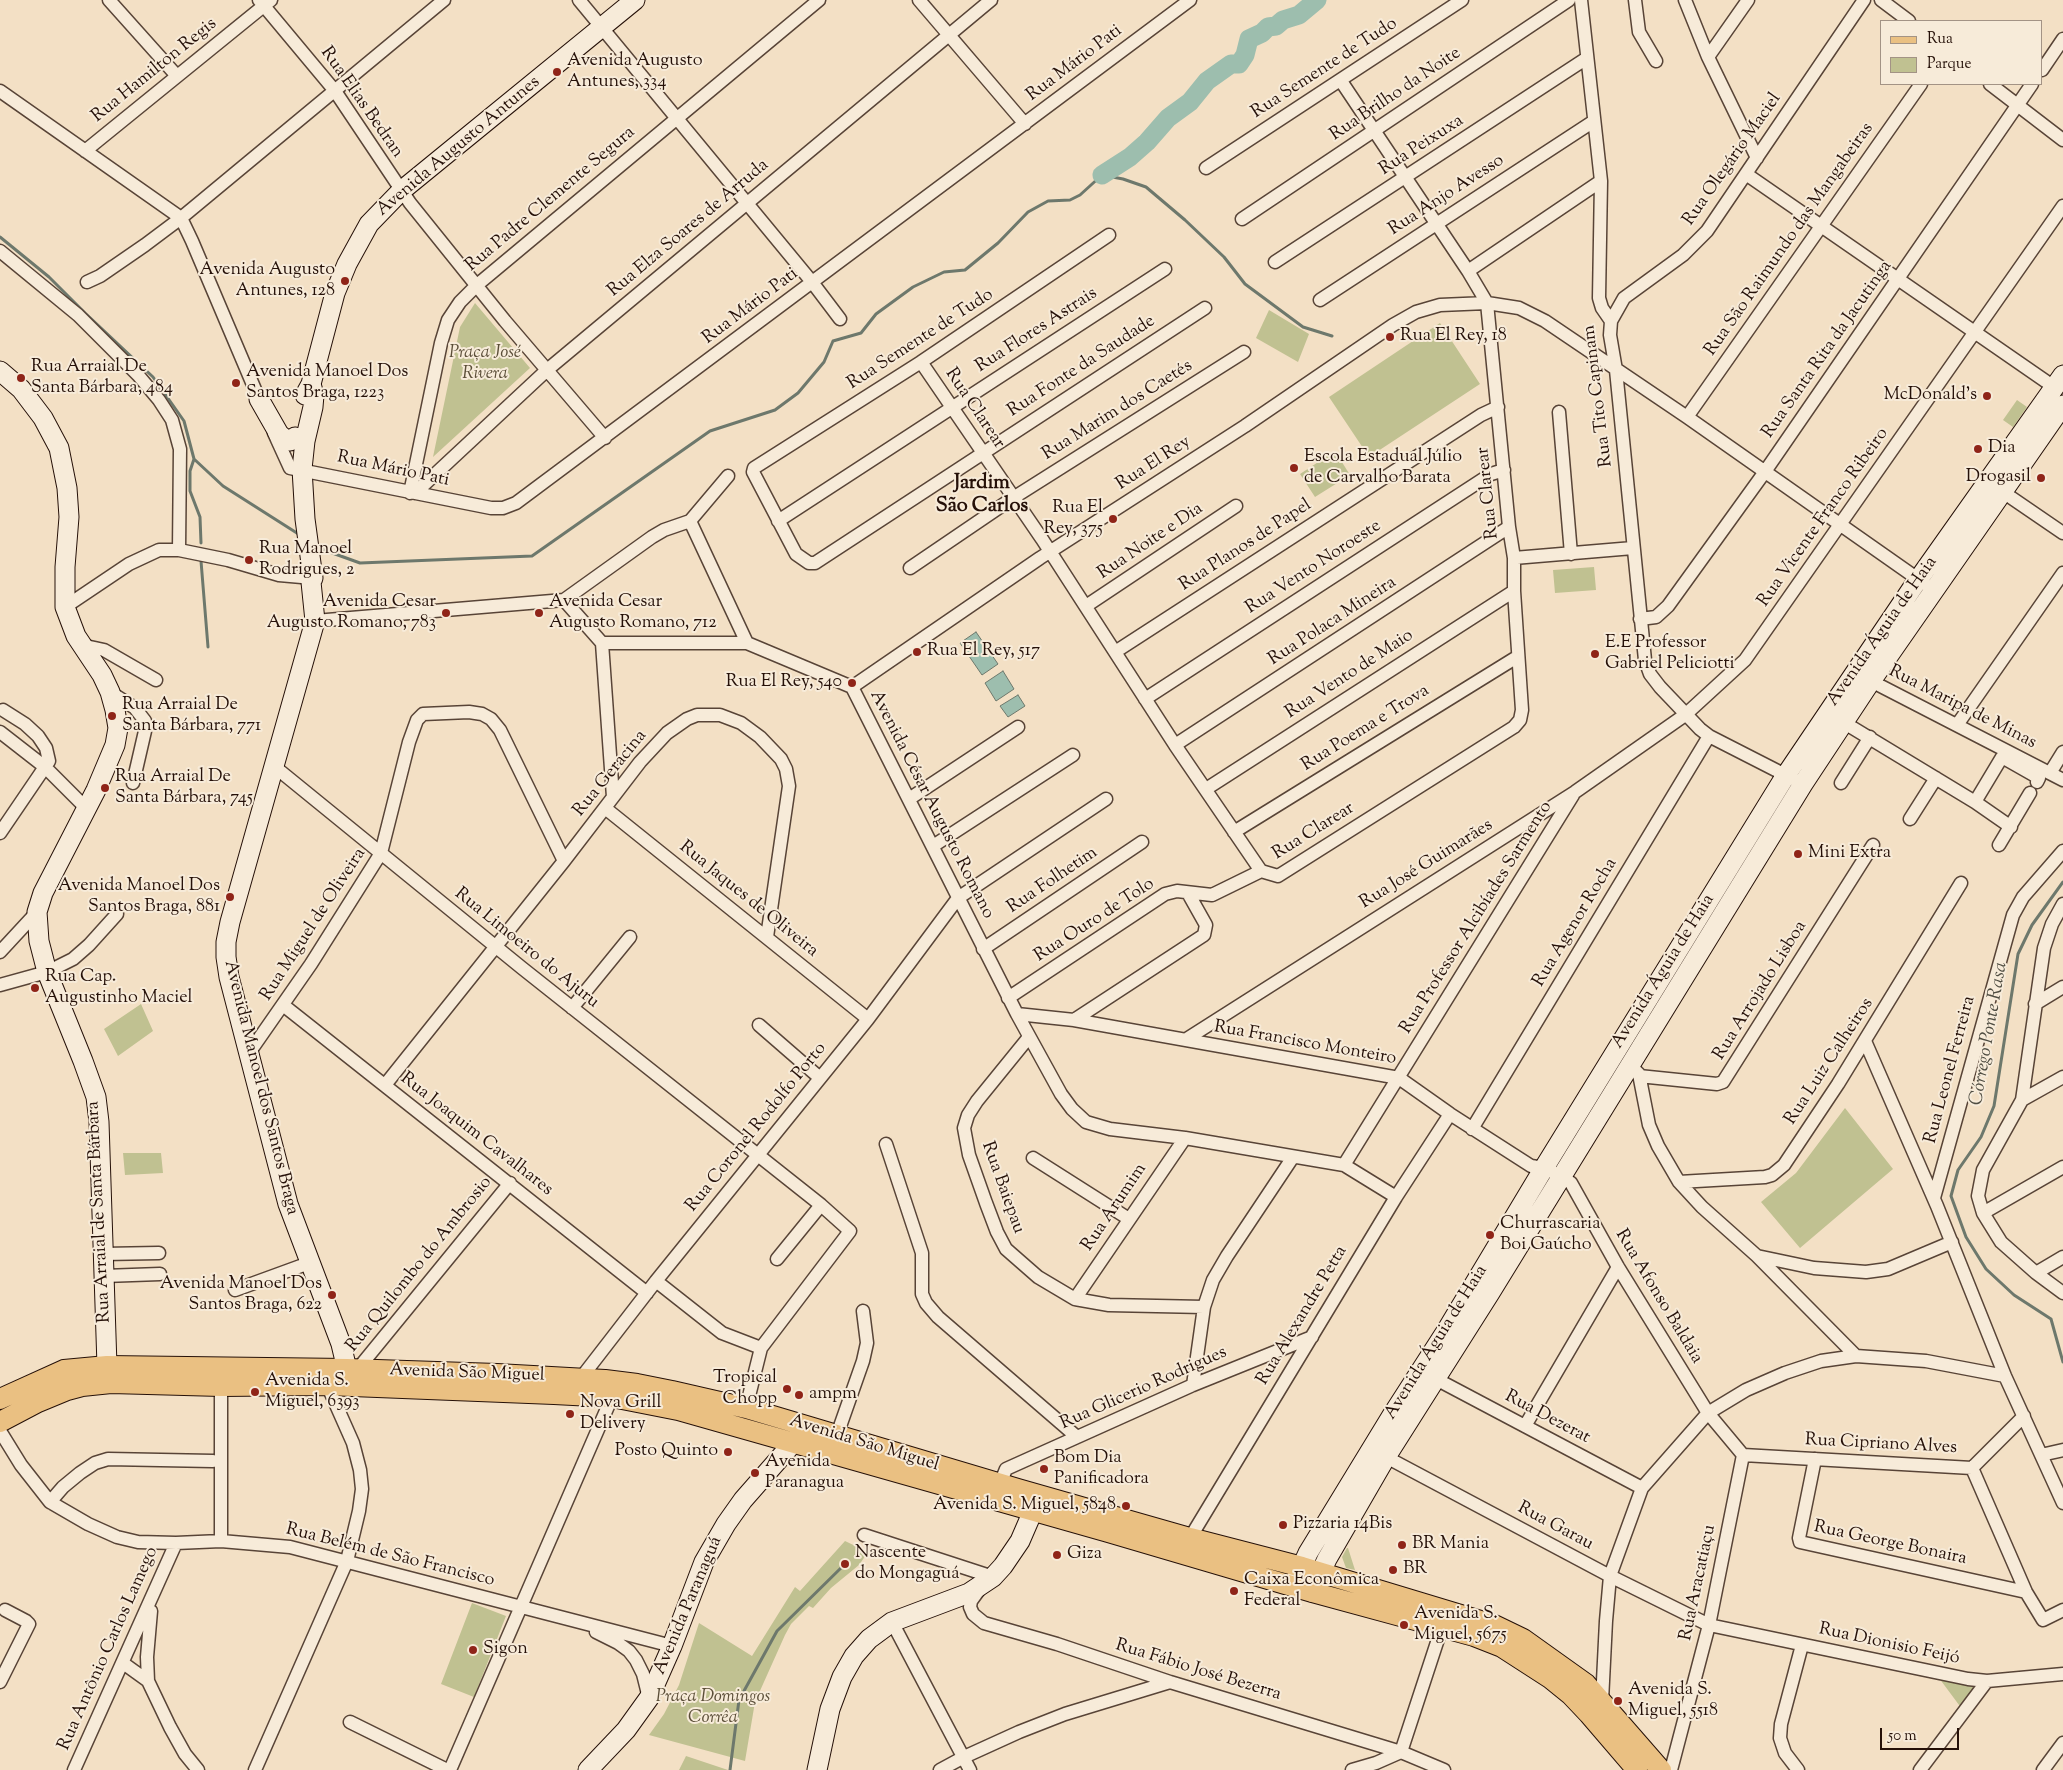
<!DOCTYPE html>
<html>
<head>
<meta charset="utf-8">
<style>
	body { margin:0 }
	#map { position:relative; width:2063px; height:1770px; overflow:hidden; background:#f3e0c5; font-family:"Sorts Mill Goudy",serif }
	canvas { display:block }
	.legend { position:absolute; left:1880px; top:20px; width:162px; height:65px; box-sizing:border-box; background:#f7ebd9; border:1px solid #a39385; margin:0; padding:6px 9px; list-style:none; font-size:15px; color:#251008 }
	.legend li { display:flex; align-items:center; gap:10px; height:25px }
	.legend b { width:25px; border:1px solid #a39385 }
	.scale { position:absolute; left:1880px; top:1728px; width:79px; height:22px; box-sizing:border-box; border:2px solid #251008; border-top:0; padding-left:6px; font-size:15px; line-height:18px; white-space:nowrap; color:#251008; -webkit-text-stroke:4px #f7ebd9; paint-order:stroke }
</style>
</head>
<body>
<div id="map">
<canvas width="2063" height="1770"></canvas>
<ul class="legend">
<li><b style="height:6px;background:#eac082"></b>Rua</li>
<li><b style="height:14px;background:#c0c191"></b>Parque</li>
</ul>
<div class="scale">50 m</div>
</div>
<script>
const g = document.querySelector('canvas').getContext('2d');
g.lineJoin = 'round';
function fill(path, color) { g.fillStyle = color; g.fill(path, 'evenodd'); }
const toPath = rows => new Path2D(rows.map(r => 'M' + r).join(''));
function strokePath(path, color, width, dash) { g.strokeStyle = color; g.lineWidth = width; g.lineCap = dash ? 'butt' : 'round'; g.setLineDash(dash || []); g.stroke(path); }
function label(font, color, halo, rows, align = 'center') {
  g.font = font + ' "Sorts Mill Goudy",serif'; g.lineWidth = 4; g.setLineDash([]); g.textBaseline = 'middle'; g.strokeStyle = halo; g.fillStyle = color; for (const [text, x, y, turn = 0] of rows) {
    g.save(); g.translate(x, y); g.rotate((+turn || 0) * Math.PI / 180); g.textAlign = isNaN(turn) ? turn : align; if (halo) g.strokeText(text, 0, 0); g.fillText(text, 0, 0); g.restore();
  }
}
fill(toPath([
	[475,303,530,368,433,457,460,327],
	[1269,310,1309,334,1298,362,1256,338],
	[1440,323,1480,384,1369,457,1329,397],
	[2017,400,2027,407,2013,427,2003,420],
	[1335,451,1350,475,1315,497,1300,474],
	[1594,567,1596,590,1555,593,1553,570],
	[141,1004,153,1031,118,1056,104,1029],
	[1845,1108,1893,1169,1800,1248,1761,1202,1796,1173],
	[123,1153,161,1153,163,1173,125,1175],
	[845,1541,868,1552,859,1565,831,1588,813,1608,809,1606,791,1624,785,1635,755,1702,745,1761,649,1735,664,1714,679,1685,699,1623,752,1656,795,1587,800,1591],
	[1347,1548,1348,1548,1355,1570,1346,1568,1342,1557],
	[472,1603,506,1616,474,1697,441,1684],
	[1939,1678,1980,1685,1962,1709],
	[686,1756,728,1770,679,1770]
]), '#c0c191');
const water = toPath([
	[976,632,998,664,982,675,960,643,976,632],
	[1003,671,1014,689,996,701,985,683,1003,671],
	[1018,695,1025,706,1008,717,1000,706,1018,695]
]);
fill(water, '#9dbeae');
strokePath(water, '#6d786c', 1);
strokePath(toPath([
	[0,237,49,277,85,313,153,377,184,421,194,459,223,486,300,535],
	[194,459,190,471,190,491,200,517,201,543],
	[316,545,324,550,360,563,532,556,710,431,775,410,798,393,824,362,833,341,861,333,876,314,913,287,944,272,965,270,998,243,1028,212,1048,201,1070,200,1080,195,1102,175,1123,179,1146,187,1185,220,1224,257,1245,284,1303,327,1332,336],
	[201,561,208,647],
	[2063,882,2032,925,2018,954,1994,1106,1981,1137,1958,1170,1951,1196,1966,1237,1986,1269,2014,1295,2051,1319,2063,1362],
	[730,1770,739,1700,777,1631,845,1564]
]), '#6d786c', 3);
strokePath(toPath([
	[1102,175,1130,157,1147,142,1168,118,1190,102,1207,81,1231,64,1239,64,1245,55,1249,39,1262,33,1268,27,1276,26,1283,20,1299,15,1317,0]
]), '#9dbeae', 19);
const street = toPath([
	[109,0,177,76],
	[259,0,335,91,410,203,505,321,605,438],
	[579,0,812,282,840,319],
	[919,0,1025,124],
	[1581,0,1601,181,1599,298,1602,308,1611,321,1610,335,1616,370,1645,660,1650,674,1660,687,1700,729,1709,736,1803,784],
	[1635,0,1639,32,1656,61],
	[1685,0,1708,57,1757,158],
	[1881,0,1909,21],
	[1708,57,1748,0],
	[2042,70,2063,39],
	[1990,84,2063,140],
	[0,91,181,218,192,241,262,406],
	[85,151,271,0],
	[1206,168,1462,0],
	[1746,174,2054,387],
	[1242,219,1569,0],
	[1109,235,921,362,754,468,753,472,796,554,809,563,815,563,1205,308],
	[0,251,78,315,138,375,159,400,172,420,180,449,179,550],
	[1275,262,1587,58],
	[1468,271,1601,181],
	[87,282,100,276,145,245,181,218,444,0],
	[1320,300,1594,121],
	[1611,321,1624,298,1683,255,1707,231,1864,0],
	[921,362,1042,539,1175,745,1261,871,1278,876,1514,727,1520,720,1522,710,1514,591,1514,558,1509,527,1487,303,1468,271,1341,81],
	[1559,412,1571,554],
	[1687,417,1921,84],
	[274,433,290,468,491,508,503,508,516,503,1190,0],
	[2003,492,2063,533],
	[410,493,441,343,448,320,460,302,477,285,819,0],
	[415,493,547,370,991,0],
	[690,521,747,643],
	[690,521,728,476],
	[778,521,1165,269],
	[1514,558,1633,548],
	[910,568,1013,498,1244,352],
	[564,600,652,537,664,530,690,521],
	[1086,606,1236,506],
	[65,607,129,564,159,550,179,550,228,560,279,575,313,578],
	[1640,619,1656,617,1668,606,1764,473,2032,84],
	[315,621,564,600,602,643,747,643,852,687,1017,1014,1061,1094,1072,1109,1086,1122,1110,1129,1185,1138,1344,1165,1396,1197],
	[602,643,613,797],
	[81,645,104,650,156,680],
	[1115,652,1481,415,1498,407],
	[1871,681,2063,780],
	[852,687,1040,558,1245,426,1393,325,1416,312,1440,305,1487,303,1519,308,1545,321,1687,417,1925,584],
	[110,692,135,708,145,721,145,731,133,783],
	[1145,699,1491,474,1504,470],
	[1843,722,1975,802,2011,827],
	[1957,725,2063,573],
	[0,732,45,767,86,808],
	[1175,745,1509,527],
	[275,767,522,968,821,1205,850,1231,761,1348,746,1408],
	[2050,773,2063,752],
	[1841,783,1870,737],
	[1206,789,1514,591],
	[909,799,1018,727],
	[1975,802,2002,757,2039,778,2037,782],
	[605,808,868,1019],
	[1910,819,1936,778],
	[1234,832,1517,657],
	[0,833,49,761,46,748,38,736,25,724,3,710],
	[1999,845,2030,793],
	[933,846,1073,755],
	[2063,904,2052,924,2044,948,2022,1100,1983,1170,1978,1196,1983,1213,2001,1242,2036,1273,2063,1293],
	[983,949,1142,842],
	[0,952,37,912],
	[0,985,47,972,73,959,89,945,117,914],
	[1008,998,1165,894,1177,891,1212,895,1261,871],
	[2035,1004,2063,987],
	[283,1005,647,1293],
	[572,1008,630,937],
	[1017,1014,1074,1020,1399,1078,1450,1114,1531,1166,1544,1168,1561,1176,1571,1183,1618,1267,1708,1413,1743,1455,1709,1625,1671,1770],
	[1074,1020,1204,935,1206,925,1188,893],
	[759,1025,820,1078],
	[1029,1037,977,1101,968,1115,964,1128,969,1155,986,1203,997,1232,1006,1249,1038,1277,1075,1299,1109,1305,1204,1307],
	[1185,1040,1575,792,1685,715,1745,660,2063,206],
	[1865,1041,1937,1206,2005,1376,2063,1503],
	[249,1053,311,964,381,853,409,742,417,720,423,714,469,712,482,714,491,719,500,730,564,861],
	[1630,1065,1639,1074,1649,1125,1658,1146,1679,1182,1702,1207,1757,1256,1856,1356],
	[1639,1076,1717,1084,1723,1082,1873,845],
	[385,1085,564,861,640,762,667,733,687,719,697,715,720,715,741,723,760,737,781,759,786,769,789,786,767,937],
	[2022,1100,2063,1077],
	[1472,1129,1709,736],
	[886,1144,922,1253,922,1294,926,1303,938,1317,1077,1437],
	[1033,1158,1129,1219],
	[1344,1165,1573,795],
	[1679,1182,1765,1177,1772,1175,1784,1165,1838,1084,1961,883],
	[1934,1198,2013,915,2023,897,2063,851],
	[1983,1213,2063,1167],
	[103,1254,159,1253],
	[1757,1256,1814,1268,1866,1272,1888,1269,1952,1242],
	[777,1259,821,1205],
	[2036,1273,2063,1257],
	[104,1276,160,1274],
	[656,1281,722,1333,761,1348],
	[235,1290,309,1263],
	[1075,1299,1185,1138],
	[357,1370,510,1183],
	[581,1378,656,1281,868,1019,958,898,1106,799],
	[1436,1379,1642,1488],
	[1193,1385,1204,1307,1213,1280,1227,1256,1293,1157],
	[1525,1426,1618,1267],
	[0,1431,21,1465,50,1502,88,1524,117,1537,138,1542,176,1543,221,1541,290,1547,672,1646],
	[837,1435,863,1361,867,1343,863,1311],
	[1743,1455,1972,1468,2024,1416],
	[2041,1455,2063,1450],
	[1386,1457,1610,1576,1709,1625,1968,1679,1987,1681,2063,1674],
	[1815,1459,1799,1538,1800,1542,2026,1592],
	[1972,1468,2026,1592,2043,1620,2063,1610],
	[1000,1484,1006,1469,1193,1385,1312,1337],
	[50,1502,63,1487,80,1473,95,1463,108,1459,213,1461],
	[864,1535,993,1577],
	[1190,1538,1396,1197,1450,1114],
	[221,1541,221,1386],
	[979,1590,971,1601,970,1607,973,1614,984,1623,1057,1644,1170,1682,1401,1752,1444,1770],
	[151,1611,147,1657,148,1681,170,1727,185,1754,198,1770],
	[892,1622,970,1770],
	[596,1632,618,1643,629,1651,636,1660,643,1674,649,1698],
	[123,1663,148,1681],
	[0,1682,29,1624,26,1621,5,1610],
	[1602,1701,1606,1621,1610,1576,1642,1488,1708,1413,1746,1390,1785,1373,1821,1361,1856,1356,1926,1361,2005,1376],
	[350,1722,447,1770],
	[74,1770,176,1543],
	[255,1770,347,1561,359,1511,362,1489,360,1470,353,1443,325,1380],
	[450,1770,612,1397],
	[940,1770,964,1757,1019,1732,1065,1714,1170,1682],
	[1352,1770,1376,1763,1401,1752,1442,1627],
	[1798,1770,1785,1753,1780,1738,1781,1724,1802,1645],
	[1920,1770,1987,1681],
	[2043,1770,2063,1743]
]);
const secondary = toPath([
	[0,371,21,389,43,418,59,448,67,488,69,517,65,567,65,607,76,636,102,675,110,692,115,710,118,728,115,745,96,790,43,893,37,912,39,941,47,972,83,1061,96,1097,99,1122,107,1366],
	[311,384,314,395,313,407,305,441,302,469,305,519,313,578,311,582,315,621,230,922,226,942,226,957,229,977,288,1204,341,1344,350,1382],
	[305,395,311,384,335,293,347,264,369,224,401,191,635,0],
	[259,399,279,434,286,440,290,441,295,437],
	[1293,1586,1308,1553,1391,1417,1445,1333,1544,1168,1786,775,1913,587,2063,375],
	[1312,1592,1327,1559,1386,1457,1490,1293,1803,784,1871,681,2063,405],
	[588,1770,626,1730,649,1698,672,1646,704,1562,726,1524,743,1500,793,1443],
	[817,1770,830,1709,842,1677,854,1656,869,1639,892,1622,969,1593,993,1577,1003,1566,1020,1541,1033,1511,1037,1497]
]);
const primary = toPath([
	[0,1399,64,1370,107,1366,347,1369,497,1374,605,1380,637,1384,672,1391,746,1408,1018,1489,1190,1538,1302,1567,1494,1625,1523,1639,1586,1684,1661,1770],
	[0,1422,38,1402,67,1390,82,1386,111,1383,221,1386,327,1385,554,1394,612,1397,678,1410,1108,1532,1312,1592,1474,1636,1502,1647,1550,1678,1571,1695,1589,1714,1637,1770]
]);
strokePath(street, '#584437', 15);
strokePath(secondary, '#251008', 21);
strokePath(primary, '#251008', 22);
strokePath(street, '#f7ebd9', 12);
strokePath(secondary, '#f7ebd9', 19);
strokePath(primary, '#eac082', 20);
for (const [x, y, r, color] of [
	[557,72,5,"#8f2418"],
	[345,281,5,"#8f2418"],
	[1390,337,5,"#8f2418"],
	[21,378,5,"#8f2418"],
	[236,383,5,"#8f2418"],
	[1987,396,5,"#8f2418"],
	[1978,449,5,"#8f2418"],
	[1294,468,5,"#8f2418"],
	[2041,478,5,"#8f2418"],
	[1113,519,5,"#8f2418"],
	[249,560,5,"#8f2418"],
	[446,613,5,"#8f2418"],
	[539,613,5,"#8f2418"],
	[917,652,5,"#8f2418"],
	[1595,654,5,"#8f2418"],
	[852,683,5,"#8f2418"],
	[112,716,5,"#8f2418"],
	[105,788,5,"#8f2418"],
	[1798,854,5,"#8f2418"],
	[230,897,5,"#8f2418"],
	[35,988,5,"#8f2418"],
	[1490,1235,5,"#8f2418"],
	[332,1295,5,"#8f2418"],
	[787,1389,5,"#8f2418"],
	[255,1392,5,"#8f2418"],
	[799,1395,5,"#8f2418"],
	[570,1414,5,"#8f2418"],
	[728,1452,5,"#8f2418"],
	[1044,1469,5,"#8f2418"],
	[755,1473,5,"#8f2418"],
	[1126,1506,5,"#8f2418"],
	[1283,1525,5,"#8f2418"],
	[1402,1545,5,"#8f2418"],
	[1057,1555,5,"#8f2418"],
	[845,1564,5,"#8f2418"],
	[1393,1570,5,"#8f2418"],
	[1234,1591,5,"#8f2418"],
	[1404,1625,5,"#8f2418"],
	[473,1650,5,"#8f2418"],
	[1618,1701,5,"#8f2418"]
]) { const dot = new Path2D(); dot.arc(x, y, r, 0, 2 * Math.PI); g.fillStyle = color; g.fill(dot); strokePath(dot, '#f7ebd9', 2); }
label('18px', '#251008', '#f7ebd9', [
	["Avenida Augusto",567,62],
	["Antunes, 334",567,83],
	["Avenida Augusto",335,271,"right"],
	["Antunes, 128",335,292,"right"],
	["Rua El Rey, 18",1400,337],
	["Rua Arraial De",31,368],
	["Santa Bárbara, 484",31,389],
	["Avenida Manoel Dos",246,373],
	["Santos Braga, 1223",246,394],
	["McDonald's",1977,396,"right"],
	["Dia",1988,449],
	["Escola Estadual Júlio",1304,458],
	["de Carvalho Barata",1304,479],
	["Drogasil",2031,478,"right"],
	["Rua El",1103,509,"right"],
	["Rey, 375",1103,530,"right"],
	["Rua Manoel",259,550],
	["Rodrigues, 2",259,571],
	["Avenida Cesar",436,603,"right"],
	["Augusto Romano, 783",436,624,"right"],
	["Avenida Cesar",549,603],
	["Augusto Romano, 712",549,624],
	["E.E Professor",1605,644],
	["Gabriel Peliciotti",1605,665],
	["Rua El Rey, 517",927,652],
	["Rua El Rey, 540",842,683,"right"],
	["Rua Arraial De",122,706],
	["Santa Bárbara, 771",122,727],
	["Rua Arraial De",115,778],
	["Santa Bárbara, 745",115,799],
	["Mini Extra",1808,854],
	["Avenida Manoel Dos",220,887,"right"],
	["Santos Braga, 881",220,908,"right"],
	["Rua Cap.",45,978],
	["Augustinho Maciel",45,999],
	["Churrascaria",1500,1225],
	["Boi Gaúcho",1500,1246],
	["Avenida Manoel Dos",322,1285,"right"],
	["Santos Braga, 622",322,1306,"right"],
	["Tropical",777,1379,"right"],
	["Chopp",777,1400,"right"],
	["Avenida S.",265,1382],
	["Miguel, 6393",265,1403],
	["ampm",809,1395],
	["Nova Grill",580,1404],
	["Delivery",580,1425],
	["Posto Quinto",718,1452,"right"],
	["Bom Dia",1054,1459],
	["Panificadora",1054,1480],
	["Avenida",765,1463],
	["Paranagua",765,1484],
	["Avenida S. Miguel, 5848",1116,1506,"right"],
	["Pizzaria 14Bis",1293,1525],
	["BR Mania",1412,1545],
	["Nascente",855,1554],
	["do Mongaguá",855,1575],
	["Giza",1067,1555],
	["BR",1403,1570],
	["Caixa Econômica",1244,1581],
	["Federal",1244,1602],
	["Avenida S.",1414,1615],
	["Miguel, 5675",1414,1636],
	["Sigon",483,1650],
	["Avenida S.",1628,1691],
	["Miguel, 5518",1628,1712]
], 'left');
label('18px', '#251008', '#f7ebd9', [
	["Rua Mário Pati",1075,64,-37],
	["Rua Semente de Tudo",1325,69,-33],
	["Rua Hamilton Regis",155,71,-39],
	["Rua Brilho da Noite",1396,95,-34],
	["Rua Elias Bedran",361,103,55],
	["Rua Peixuxa",1422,146,-33],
	["Avenida Augusto Antunes",459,147,-40],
	["Rua Olegário Maciel",1733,160,-55],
	["Rua Anjo Avesso",1447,196,-33],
	["Rua Padre Clemente Segura",551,200,-40],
	["Rua Elza Soares de Arruda",689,229,-40],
	["Rua São Raimundo das Mangabeiras",1790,240,-55],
	["Rua Mário Pati",751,307,-37],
	["Rua Flores Astrais",1037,331,-33],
	["Rua Semente de Tudo",921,340,-33],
	["Rua Santa Rita da Jacutinga",1828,350,-55],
	["Rua Fonte da Saudade",1082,367,-33],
	["Rua Tito Capinam",1599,396,-97],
	["Rua Clarear",974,409,56],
	["Rua Marim dos Caetés",1118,411,-32],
	["Rua El Rey",1154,464,-33],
	["Rua Mário Pati",393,470,12],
	["Rua Clarear",1489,493,-96],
	["Rua Vicente Franco Ribeiro",1824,518,-55],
	["Rua Noite e Dia",1151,542,-34],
	["Rua Planos de Papel",1246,546,-33],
	["Rua Vento Noroeste",1314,568,-33],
	["Rua Polaca Mineira",1333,622,-33],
	["Avenida Águia de Haia",1883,632,-55],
	["Rua Vento de Maio",1350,675,-33],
	["Rua Maripa de Minas",1962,708,27],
	["Rua Poema e Trova",1366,729,-32],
	["Rua Geracina",611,774,-51],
	["Avenida César Augusto Romano",931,805,63],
	["Rua Clarear",1314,832,-32],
	["Rua José Guimarães",1427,865,-32],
	["Rua Folhetim",1053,881,-34],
	["Rua Jaques de Oliveira",748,900,39],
	["Rua Professor Alcibíades Sarmento",1477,918,-58],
	["Rua Ouro de Tolo",1095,921,-33],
	["Rua Agenor Rocha",1576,923,-59],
	["Rua Miguel de Oliveira",314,925,-57],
	["Rua Limoeiro do Ajuru",526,949,39],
	["Avenida Águia de Haia",1664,972,-58],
	["Rua Arrojado Lisboa",1761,991,-58],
	["Rua Francisco Monteiro",1305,1044,10],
	["Rua Luiz Calheiros",1830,1062,-57],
	["Rua Leonel Ferreira",1951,1070,-75],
	["Avenida Manoel dos Santos Braga",260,1088,76],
	["Rua Coronel Rodolfo Porto",757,1128,-51],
	["Rua Joaquim Cavalhares",476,1135,38],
	["Rua Baiepau",1002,1188,70],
	["Rua Arumim",1115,1208,-56],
	["Rua Arraial de Santa Bárbara",100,1212,-93],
	["Rua Quilombo do Ambrosio",420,1265,-51],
	["Rua Afonso Baldaia",1658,1297,59],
	["Rua Alexandre Petta",1303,1316,-59],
	["Avenida Águia de Haia",1437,1343,-58],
	["Avenida São Miguel",467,1374,2],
	["Rua Glicerio Rodrigues",1144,1389,-24],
	["Rua Dezerat",1547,1418,28],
	["Avenida São Miguel",864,1444,17],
	["Rua Cipriano Alves",1881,1445,3],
	["Rua Garau",1555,1527,28],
	["Rua George Bonaira",1890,1544,12],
	["Rua Belém de São Francisco",390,1556,14],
	["Rua Aracatiaçu",1699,1583,-78],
	["Avenida Paranaguá",689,1606,-67],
	["Rua Dionisio Feijó",1889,1645,12],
	["Rua Antônio Carlos Lamego",109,1649,-66],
	["Rua Fábio José Bezerra",1198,1671,17]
]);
label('italic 18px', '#5b4e38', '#f7ebd9', [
	["Praça José",485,354],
	["Rivera",485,375],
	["Praça Domingos",713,1698],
	["Corrêa",713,1719]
]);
label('italic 19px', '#4f4d42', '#f7ebd9', [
	["Córrego Ponte Rasa",1990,1034,-80]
]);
label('bold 20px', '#251008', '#f7ebd9', [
	["Jardim",982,485],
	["São Carlos",982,508]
]);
</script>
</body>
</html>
